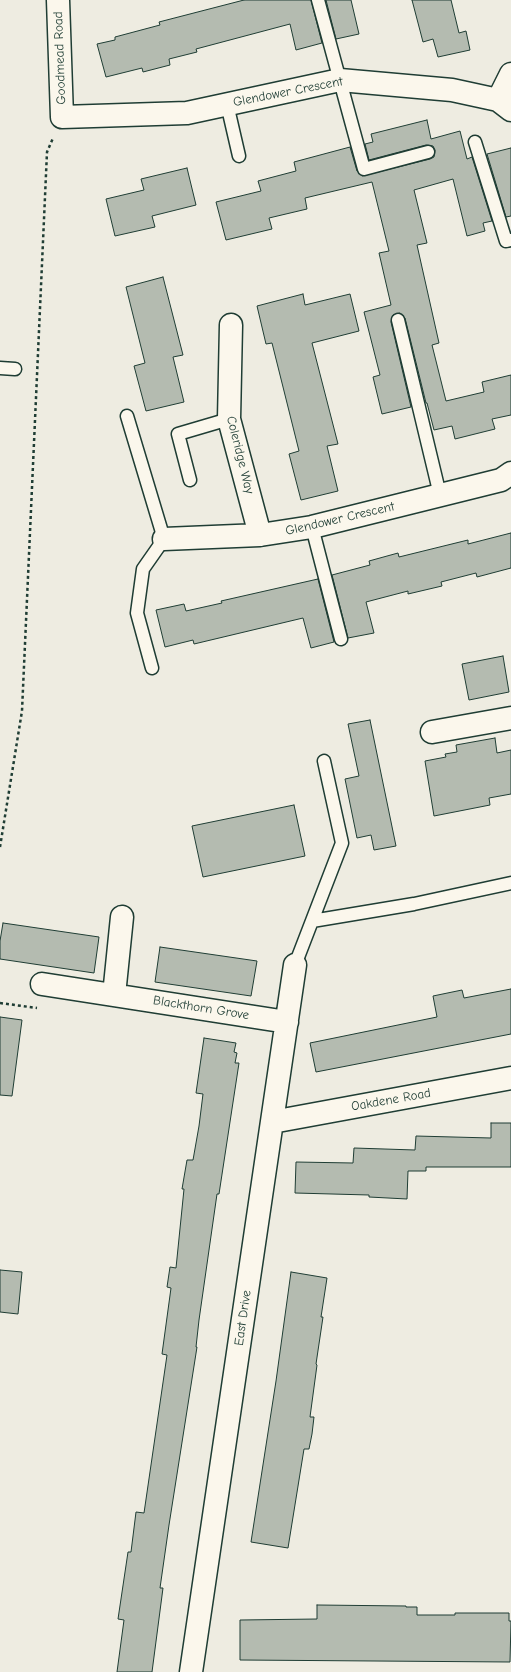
<!DOCTYPE html>
<html>
<head>
<meta charset="utf-8">
<style>
	body { margin:0 }
	canvas { display:block; background:#eeece1 }
</style>
</head>
<body>
<canvas width="511" height="1672"></canvas>
<script>
const g = document.querySelector('canvas').getContext('2d');
g.lineJoin = 'round';
function fill(path, color) { g.fillStyle = color; g.fill(path, 'evenodd'); }
const toPath = rows => new Path2D(rows.map(r => 'M' + r).join(''));
function strokePath(path, color, width, dash) { g.strokeStyle = color; g.lineWidth = width; g.lineCap = dash ? 'butt' : 'round'; g.setLineDash(dash || []); g.stroke(path); }
function label(font, color, halo, rows, align = 'center') {
  g.font = font + ' "Comic Neue",sans-serif'; g.lineWidth = 3; g.setLineDash([]); g.textBaseline = 'middle'; g.strokeStyle = halo; g.fillStyle = color; for (const [text, x, y, turn = 0] of rows) {
    g.save(); g.translate(x, y); g.rotate((+turn || 0) * Math.PI / 180); g.textAlign = isNaN(turn) ? turn : align; if (halo) g.strokeText(text, 0, 0); g.fillText(text, 0, 0); g.restore();
  }
}
const building = toPath([
	[244,0,311,0,322,43,296,50,290,24,196,49,197,52,169,59,170,65,143,72,142,68,106,77,97,44,115,40,115,37,160,25,159,22,244,0],
	[326,0,351,0,359,34,336,39,326,0],
	[412,0,451,0,459,33,466,31,470,50,438,57,433,39,423,42,412,0],
	[427,120,431,139,460,131,467,159,472,157,492,221,483,223,485,231,467,236,453,179,414,190,427,243,417,245,439,343,432,345,446,401,484,392,482,382,511,375,511,415,492,419,495,429,455,439,452,426,434,430,427,403,426,403,405,318,400,313,393,315,391,322,411,407,382,414,373,377,380,375,364,312,391,305,379,253,389,251,372,182,305,198,307,209,269,218,272,229,226,240,216,202,261,191,258,181,296,171,294,162,350,147,357,171,362,176,430,159,434,157,435,150,433,146,426,145,369,160,365,144,373,142,371,134,427,120],
	[511,148,511,216,506,217,487,154,511,148],
	[187,168,196,205,152,216,155,227,115,236,106,199,144,190,141,179,187,168],
	[163,277,183,355,173,357,184,402,146,411,134,366,145,363,126,287,163,277],
	[303,294,305,305,350,294,359,331,312,343,338,444,327,446,338,491,301,500,289,454,299,451,272,343,266,344,257,306,303,294],
	[511,533,511,568,477,577,476,573,441,582,442,586,408,594,408,591,366,602,374,633,348,638,332,575,370,565,369,561,398,553,399,557,468,540,468,544,511,533],
	[318,579,334,642,311,648,303,618,194,644,193,640,165,647,156,610,184,604,186,611,222,603,221,601,318,579],
	[503,656,509,692,469,700,462,664,503,656],
	[370,720,396,846,374,850,371,835,357,838,345,779,359,776,348,724,370,720],
	[495,738,497,753,511,750,511,794,489,798,490,805,434,816,425,761,446,757,445,754,457,752,456,745,495,738],
	[294,805,305,856,203,877,192,826,294,805],
	[3,923,99,937,94,973,0,959,0,941,3,923],
	[160,947,257,961,251,996,155,982,160,947],
	[511,989,511,1034,316,1072,310,1043,437,1017,433,996,462,990,464,998,511,989],
	[0,1017,22,1020,12,1096,0,1095,0,1017],
	[204,1038,236,1043,234,1052,237,1053,235,1063,239,1063,219,1194,217,1194,199,1320,196,1347,197,1347,169,1525,160,1588,163,1588,152,1672,117,1672,124,1620,118,1619,128,1552,131,1552,136,1512,144,1513,167,1355,162,1354,171,1288,167,1287,170,1267,176,1268,184,1189,182,1189,187,1160,193,1160,199,1126,203,1094,196,1093,204,1038],
	[491,1123,511,1123,511,1167,426,1167,426,1171,408,1171,407,1199,369,1197,369,1195,295,1193,296,1162,353,1163,354,1148,415,1150,416,1136,491,1138,491,1123],
	[0,1270,22,1272,18,1314,0,1312,0,1270],
	[291,1272,327,1278,321,1317,323,1317,316,1364,317,1365,310,1417,314,1417,312,1434,309,1449,304,1449,288,1548,251,1542,276,1381,291,1272],
	[317,1605,406,1606,406,1607,417,1607,417,1615,455,1615,455,1613,509,1613,509,1621,511,1621,510,1662,240,1660,240,1620,317,1619,317,1605]
]);
fill(building, '#b4bbb0');
strokePath(building, '#1f3d34', 1);
const lane = toPath([
	[318,0,364,169,428,152],
	[227,104,239,156],
	[475,142,506,241,511,240],
	[398,320,440,495],
	[0,368,15,369],
	[127,416,164,539,143,569,137,613,152,668],
	[190,480,178,434,229,419],
	[312,527,341,639],
	[312,921,414,904,511,883],
	[295,965,342,843,324,761]
]);
const street = toPath([
	[58,0,62,117,187,113,340,80,452,90,498,100,511,110],
	[498,100,511,74],
	[231,325,229,419,260,535],
	[164,539,260,535,312,527,501,480,511,473],
	[432,732,511,718],
	[42,984,287,1022],
	[114,995,122,917],
	[272,1122,511,1078],
	[191,1672,295,965]
]);
strokePath(lane, '#1f3d34', 15);
strokePath(street, '#1f3d34', 25);
strokePath(toPath([
	[0,847,22,711,47,152,53,138],
	[0,1003,37,1008]
]), '#1f3d34', 2.5, [3, 3]);
strokePath(lane, '#fbf7ec', 12);
strokePath(street, '#fbf7ec', 22);
label('13px', '#1f3d34', '#fbf7ec', [
	["Goodmead Road",60,58,-92],
	["Glendower Crescent",288,92,-11],
	["Coleridge Way",240,455,76],
	["Glendower Crescent",340,519,-13],
	["Blackthorn Grove",201,1008,9],
	["Oakdene Road",391,1100,-10],
	["East Drive",243,1318,-82]
]);
</script>
</body>
</html>
